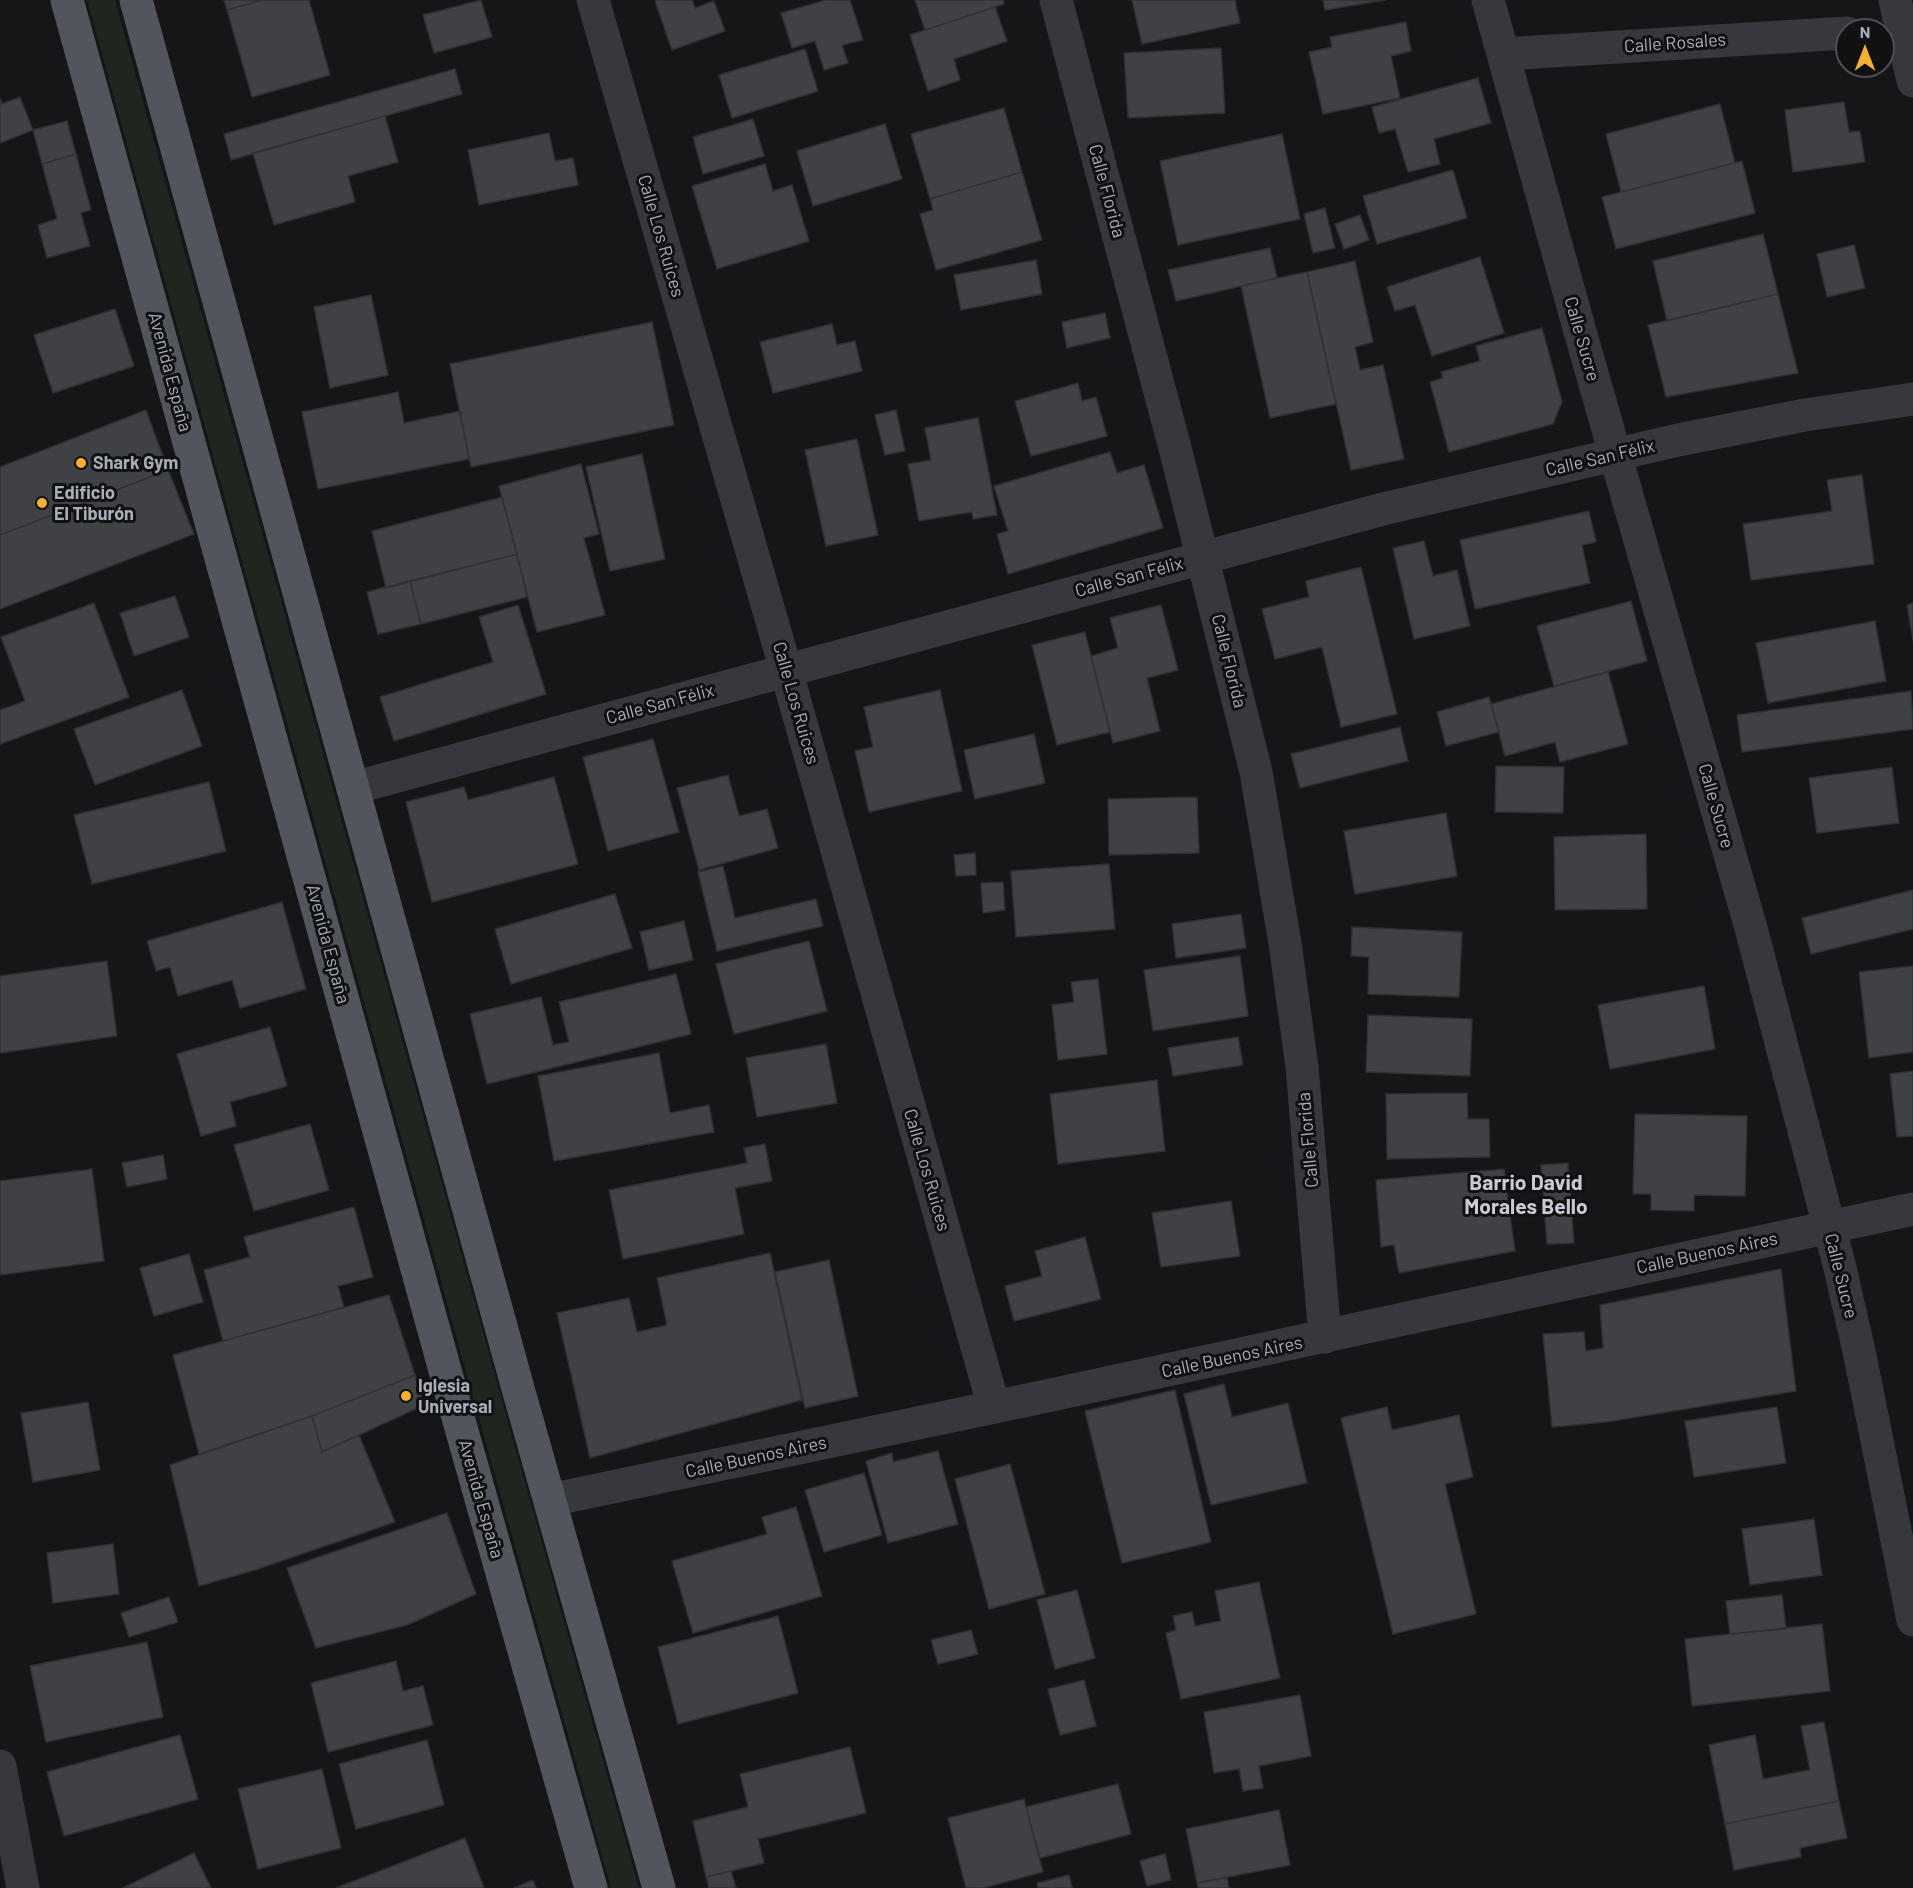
<!DOCTYPE html>
<html>
<head>
<meta charset="utf-8">
<style>
	body { margin:0 }
	#map { position:relative; width:1913px; height:1888px; overflow:hidden; background:#161618; font-family:Barlow,sans-serif }
	canvas { display:block }
	.north { position:absolute; left:1835px; top:18px; width:60px; height:60px; box-sizing:border-box; background:#111113; border:2px solid #4d4f55; border-radius:50%; rotate:0deg; font-size:16px; font-weight:700; line-height:24px; text-align:center; color:#a8adb8 }
	.north::after { content:''; display:block; margin:auto; width:21px; height:27px; background:#f2b134; clip-path:polygon(50% 0,100% 100%,50% 72%,0 100%) }
</style>
</head>
<body>
<div id="map">
<canvas width="1913" height="1888"></canvas>
<div class="north">N</div>
</div>
<script>
const g = document.querySelector('canvas').getContext('2d');
g.lineJoin = 'round';
function fill(path, color) { g.fillStyle = color; g.fill(path, 'evenodd'); }
const toPath = rows => new Path2D(rows.map(r => 'M' + r).join(''));
function strokePath(path, color, width, dash) { g.strokeStyle = color; g.lineWidth = width; g.lineCap = dash ? 'butt' : 'round'; g.setLineDash(dash || []); g.stroke(path); }
function label(font, color, halo, rows, align = 'center') {
  g.font = font + ' Barlow,sans-serif'; g.lineWidth = 6; g.setLineDash([]); g.textBaseline = 'middle'; g.strokeStyle = halo; g.fillStyle = color; for (const [text, x, y, turn = 0] of rows) {
    g.save(); g.translate(x, y); g.rotate((+turn || 0) * Math.PI / 180); g.textAlign = isNaN(turn) ? turn : align; if (halo) g.strokeText(text, 0, 0); g.fillText(text, 0, 0); g.restore();
  }
}
fill(toPath([
	[87,0,115,0,501,1397,639,1888,611,1888,475,1404]
]), '#1e261f');
const building = toPath([
	[224,0,262,0,227,10,224,0],
	[262,0,309,0,330,75,252,97,227,10,262,0],
	[481,0,492,37,434,53,423,15,481,0],
	[657,0,692,0,695,8,714,1,725,31,672,50,655,1,657,0],
	[826,0,850,0,863,40,842,45,848,63,824,70,815,41,792,48,781,13,826,0],
	[915,0,1003,0,1004,4,925,30,915,0],
	[1132,0,1235,0,1240,23,1142,44,1132,0],
	[1323,0,1386,0,1325,10,1323,0],
	[995,7,1007,41,954,59,960,80,928,91,910,35,995,7],
	[1406,22,1411,51,1391,56,1400,98,1323,114,1309,52,1332,47,1330,37,1406,22],
	[1221,48,1225,113,1128,118,1124,53,1221,48],
	[805,49,818,91,732,118,719,75,805,49],
	[455,69,462,94,231,160,224,134,455,69],
	[1478,78,1491,123,1434,139,1440,164,1408,172,1395,129,1379,133,1372,107,1478,78],
	[20,97,33,130,0,143,0,98,2,104,20,97],
	[1844,102,1849,132,1860,131,1865,162,1793,172,1785,110,1844,102],
	[1720,104,1735,163,1621,192,1606,134,1720,104],
	[1004,108,1022,172,930,199,911,134,1004,108],
	[385,116,398,162,348,176,355,202,274,225,253,153,385,116],
	[753,119,764,156,703,174,693,137,753,119],
	[67,121,76,154,42,164,33,130,67,121],
	[885,124,902,179,813,206,797,151,885,124],
	[549,133,555,161,573,158,578,185,479,205,468,150,549,133],
	[1282,134,1300,219,1178,245,1160,161,1282,134],
	[76,154,91,210,81,213,90,246,47,258,38,225,57,219,42,164,76,154],
	[1742,161,1755,213,1616,249,1602,197,1742,161],
	[765,164,773,191,792,185,809,241,717,269,692,186,765,164],
	[1453,170,1467,218,1377,244,1363,196,1453,170],
	[1022,172,1042,240,936,270,920,214,933,210,930,199,1022,172],
	[1325,208,1335,248,1313,253,1304,214,1325,208],
	[1360,215,1369,240,1344,249,1335,224,1360,215],
	[1763,234,1778,294,1667,321,1653,261,1763,234],
	[1854,245,1865,288,1827,297,1817,254,1854,245],
	[1270,248,1277,278,1176,301,1168,270,1270,248],
	[1480,257,1504,333,1432,356,1415,305,1395,311,1387,287,1480,257],
	[1036,260,1042,294,961,310,954,275,1036,260],
	[1355,261,1373,342,1355,347,1360,370,1383,365,1404,459,1351,470,1307,272,1355,261],
	[1307,272,1336,404,1270,418,1241,286,1307,272],
	[1778,294,1798,373,1666,397,1648,325,1778,294],
	[371,295,388,375,330,388,314,307,371,295],
	[115,309,134,366,53,393,34,335,115,309],
	[1105,313,1110,338,1067,348,1062,322,1105,313],
	[652,322,674,425,471,467,450,364,652,322],
	[832,324,837,345,855,341,862,371,773,393,760,342,832,324],
	[1542,328,1562,402,1553,424,1449,452,1430,382,1443,378,1441,372,1480,361,1476,346,1542,328],
	[1078,383,1082,401,1096,397,1107,436,1031,456,1015,401,1078,383],
	[398,392,404,423,460,411,469,459,318,489,302,412,398,392],
	[146,410,168,470,0,535,0,467,146,410],
	[896,410,905,451,885,455,875,415,896,410],
	[978,418,997,515,973,519,972,512,919,521,908,464,931,460,925,428,978,418],
	[857,439,878,535,826,546,805,450,857,439],
	[1110,452,1117,473,1144,465,1163,528,1008,574,997,534,1008,531,994,486,1110,452],
	[642,454,665,559,610,571,586,467,642,454],
	[581,464,599,534,584,538,605,615,537,632,499,486,581,464],
	[168,470,194,534,0,609,0,535,168,470],
	[1862,475,1874,564,1751,580,1743,524,1832,511,1827,480,1862,475],
	[502,497,517,554,386,588,372,531,502,497],
	[1589,511,1596,542,1582,545,1590,583,1475,609,1460,540,1589,511],
	[1424,541,1433,576,1457,570,1470,626,1414,639,1393,548,1424,541],
	[517,554,527,597,421,624,410,581,517,554],
	[1361,567,1397,714,1341,727,1322,647,1275,659,1262,609,1309,597,1306,581,1361,567],
	[410,581,421,624,378,634,367,592,410,581],
	[175,596,189,637,134,656,120,613,175,596],
	[1631,601,1647,661,1554,686,1537,626,1631,601],
	[94,603,129,697,0,744,0,710,25,701,1,637,94,603],
	[1913,603,1913,640,1907,605,1913,603],
	[518,605,546,694,394,741,380,697,493,662,479,617,518,605],
	[1161,605,1178,670,1147,678,1160,731,1113,743,1091,656,1118,648,1110,618,1161,605],
	[1875,621,1886,681,1768,703,1756,643,1875,621],
	[1085,632,1110,732,1057,745,1032,645,1085,632],
	[1608,672,1628,744,1560,762,1555,742,1505,756,1491,704,1608,672],
	[182,690,202,746,95,785,74,729,182,690],
	[940,690,962,791,869,812,855,751,873,747,864,707,940,690],
	[1911,691,1913,729,1742,752,1737,715,1911,691],
	[1489,697,1499,732,1446,746,1437,712,1489,697],
	[1400,727,1408,761,1300,788,1291,754,1400,727],
	[1034,734,1045,783,975,799,964,750,1034,734],
	[653,739,679,832,608,851,583,757,653,739],
	[1496,766,1564,767,1563,813,1495,812,1496,766],
	[1892,767,1899,823,1817,833,1809,778,1892,767],
	[728,775,739,816,767,809,778,848,699,870,677,788,728,775],
	[554,777,578,864,432,902,406,802,464,787,468,800,554,777],
	[209,782,226,851,92,884,74,815,209,782],
	[1197,797,1199,853,1109,855,1108,799,1197,797],
	[1446,813,1457,876,1355,894,1344,831,1446,813],
	[1646,834,1647,909,1555,910,1554,837,1646,834],
	[975,853,976,875,956,876,954,855,975,853],
	[1109,864,1115,929,1016,937,1011,871,1109,864],
	[723,866,735,918,816,899,823,926,717,951,698,872,723,866],
	[1003,882,1005,910,983,913,981,883,1003,882],
	[1913,890,1913,929,1811,954,1802,918,1913,890],
	[615,894,632,948,511,984,495,929,615,894],
	[282,902,306,989,240,1008,232,980,178,996,170,967,156,971,147,941,282,902],
	[1241,914,1246,948,1176,958,1172,924,1241,914],
	[684,921,693,960,649,970,640,932,684,921],
	[1352,927,1462,932,1459,997,1368,994,1369,957,1351,956,1352,927],
	[809,941,827,1011,734,1034,716,964,809,941],
	[1240,956,1248,1016,1153,1031,1144,970,1240,956],
	[107,961,117,1036,0,1053,0,976,107,961],
	[1913,966,1913,1052,1869,1058,1859,972,1913,966],
	[676,974,691,1034,487,1084,470,1014,541,997,553,1045,569,1042,559,1002,676,974],
	[1098,979,1107,1054,1058,1060,1052,1005,1074,1002,1071,982,1098,979],
	[1704,986,1715,1049,1610,1069,1598,1005,1704,986],
	[1368,1015,1472,1019,1470,1076,1366,1072,1368,1015],
	[270,1027,287,1086,230,1102,236,1126,201,1136,177,1054,270,1027],
	[1238,1037,1243,1065,1173,1076,1168,1048,1238,1037],
	[826,1044,837,1103,757,1117,746,1058,826,1044],
	[659,1053,670,1113,709,1105,714,1132,554,1161,538,1076,659,1053],
	[1913,1071,1913,1136,1897,1137,1890,1074,1913,1071],
	[1157,1080,1165,1151,1058,1164,1050,1094,1157,1080],
	[1467,1093,1468,1119,1489,1119,1490,1157,1387,1159,1386,1094,1467,1093],
	[1635,1114,1747,1116,1745,1196,1694,1195,1694,1211,1651,1210,1651,1194,1633,1194,1635,1114],
	[310,1124,329,1190,254,1211,234,1145,310,1124],
	[765,1144,772,1181,735,1188,744,1234,623,1259,609,1190,747,1163,744,1148,765,1144],
	[163,1155,167,1179,127,1187,122,1163,163,1155],
	[1568,1163,1574,1243,1547,1244,1541,1165,1568,1163],
	[92,1169,104,1261,0,1275,0,1181,92,1169],
	[1504,1169,1515,1251,1399,1273,1394,1245,1381,1247,1376,1180,1504,1169],
	[1231,1201,1240,1256,1161,1267,1152,1213,1231,1201],
	[354,1207,373,1277,338,1286,344,1307,223,1341,204,1270,250,1257,244,1237,354,1207],
	[1085,1237,1101,1299,1014,1321,1005,1286,1042,1276,1035,1251,1085,1237],
	[770,1253,802,1400,590,1458,557,1313,629,1298,637,1332,667,1325,657,1278,770,1253],
	[189,1254,203,1302,154,1316,140,1268,189,1254],
	[829,1260,858,1396,805,1408,775,1272,829,1260],
	[1781,1269,1796,1391,1606,1422,1552,1427,1543,1334,1584,1332,1586,1351,1603,1348,1600,1305,1781,1269],
	[389,1295,415,1375,312,1416,199,1454,173,1355,389,1295],
	[415,1375,424,1405,322,1452,312,1416,415,1375],
	[1224,1384,1232,1417,1288,1403,1307,1483,1211,1505,1184,1394,1224,1384],
	[1175,1390,1211,1542,1122,1563,1085,1411,1175,1390],
	[88,1402,100,1470,33,1482,21,1413,88,1402],
	[1387,1407,1392,1430,1459,1415,1473,1477,1445,1484,1476,1614,1393,1634,1341,1418,1387,1407],
	[1777,1407,1786,1463,1694,1477,1685,1421,1777,1407],
	[312,1416,322,1452,359,1435,395,1522,255,1570,199,1586,170,1465,312,1416],
	[938,1451,958,1524,888,1543,866,1461,892,1453,893,1462,938,1451],
	[1010,1464,1045,1594,989,1609,955,1479,1010,1464],
	[864,1473,882,1535,824,1552,805,1490,864,1473],
	[796,1507,822,1596,693,1633,672,1561,767,1534,762,1517,796,1507],
	[447,1513,476,1594,407,1625,316,1648,287,1568,447,1513],
	[1814,1519,1822,1575,1750,1585,1742,1529,1814,1519],
	[113,1544,119,1594,53,1603,47,1553,113,1544],
	[1259,1582,1280,1678,1181,1699,1166,1633,1176,1630,1173,1616,1192,1612,1195,1626,1221,1621,1215,1591,1259,1582],
	[1077,1590,1095,1658,1055,1669,1037,1600,1077,1590],
	[1782,1595,1786,1629,1730,1634,1726,1601,1782,1595],
	[169,1597,178,1622,129,1637,121,1613,169,1597],
	[778,1616,798,1693,678,1724,658,1647,778,1616],
	[1822,1624,1830,1691,1692,1706,1685,1639,1822,1624],
	[971,1630,978,1654,938,1664,931,1640,971,1630],
	[147,1642,163,1717,46,1742,30,1666,147,1642],
	[396,1661,403,1691,423,1686,433,1725,328,1752,311,1683,396,1661],
	[1084,1680,1096,1726,1060,1735,1048,1689,1084,1680],
	[1300,1695,1311,1756,1259,1766,1263,1788,1243,1791,1239,1769,1214,1773,1204,1712,1300,1695],
	[1824,1722,1839,1801,1725,1824,1709,1745,1755,1735,1763,1779,1810,1770,1801,1726,1824,1722],
	[180,1735,198,1799,64,1836,47,1772,180,1735],
	[427,1740,444,1805,356,1829,339,1764,427,1740],
	[850,1747,866,1813,758,1839,764,1863,706,1877,693,1821,748,1807,740,1774,850,1747],
	[322,1769,341,1848,258,1869,238,1789,322,1769],
	[1118,1784,1131,1834,1040,1858,1026,1807,1118,1784],
	[1024,1799,1043,1872,983,1888,966,1888,948,1818,1024,1799],
	[1839,1801,1847,1838,1800,1848,1801,1857,1734,1870,1725,1824,1839,1801],
	[1279,1810,1290,1865,1197,1883,1186,1829,1279,1810],
	[465,1838,484,1888,336,1888,465,1838],
	[194,1853,211,1888,123,1888,194,1853],
	[1165,1854,1171,1880,1147,1886,1140,1861,1165,1854],
	[731,1871,736,1888,709,1888,706,1877,731,1871],
	[1069,1875,1072,1888,1038,1888,1037,1883,1069,1875],
	[1227,1878,1229,1888,1198,1888,1197,1883,1227,1878],
	[533,1880,536,1888,514,1888,533,1880]
]);
fill(building, '#404145');
strokePath(building, '#303034', 1.5);
strokePath(toPath([
	[593,0,786,670,994,1407],
	[1056,0,1176,452,1256,772,1285,943,1302,1067,1325,1337],
	[1488,0,1583,342,1751,928,1840,1268,1859,1351,1913,1620],
	[1895,0,1913,81],
	[1503,54,1847,33],
	[353,788,1383,509,1678,440,1805,415,1913,399],
	[550,1500,1042,1397,1913,1209],
	[0,1766,23,1888]
]), '#37383d', 33);
strokePath(toPath([
	[67,0,456,1410,591,1888],
	[136,0,519,1392,659,1888]
]), '#53555c', 33);
for (const [x, y, r, color] of [
	[81,463,6,"#f2b134"],
	[42,503,6,"#f2b134"],
	[406,1396,6,"#f2b134"]
]) { const dot = new Path2D(); dot.arc(x, y, r, 0, 2 * Math.PI); g.fillStyle = color; g.fill(dot); strokePath(dot, '#111113', 2); }
label('18px', '#a8adb8', '#111113', [
	["Calle Rosales",1675,43,-4],
	["Calle Florida",1107,191,75],
	["Calle Los Ruices",661,236,74],
	["Calle Sucre",1582,339,74],
	["Avenida España",170,372,75],
	["Calle San Félix",1600,458,-13],
	["Calle San Félix",1129,577,-15],
	["Calle Florida",1229,661,76],
	["Calle Los Ruices",796,703,74],
	["Calle San Félix",660,704,-15],
	["Calle Sucre",1716,806,74],
	["Avenida España",328,944,75],
	["Calle Florida",1308,1140,-95],
	["Calle Los Ruices",927,1170,74],
	["Calle Buenos Aires",1707,1253,-12],
	["Calle Sucre",1841,1276,76],
	["Calle Buenos Aires",1232,1357,-12],
	["Calle Buenos Aires",756,1457,-12],
	["Avenida España",481,1499,74]
]);
label('bold 18px', '#a8adb8', '#111113', [
	["Shark Gym",93,463],
	["Edificio",54,493],
	["El Tiburón",54,514],
	["Iglesia",418,1386],
	["Universal",418,1407]
], 'left');
label('bold 21px', '#c9ccd4', '#111113', [
	["Barrio David",1526,1183],
	["Morales Bello",1526,1207]
]);
</script>
</body>
</html>
